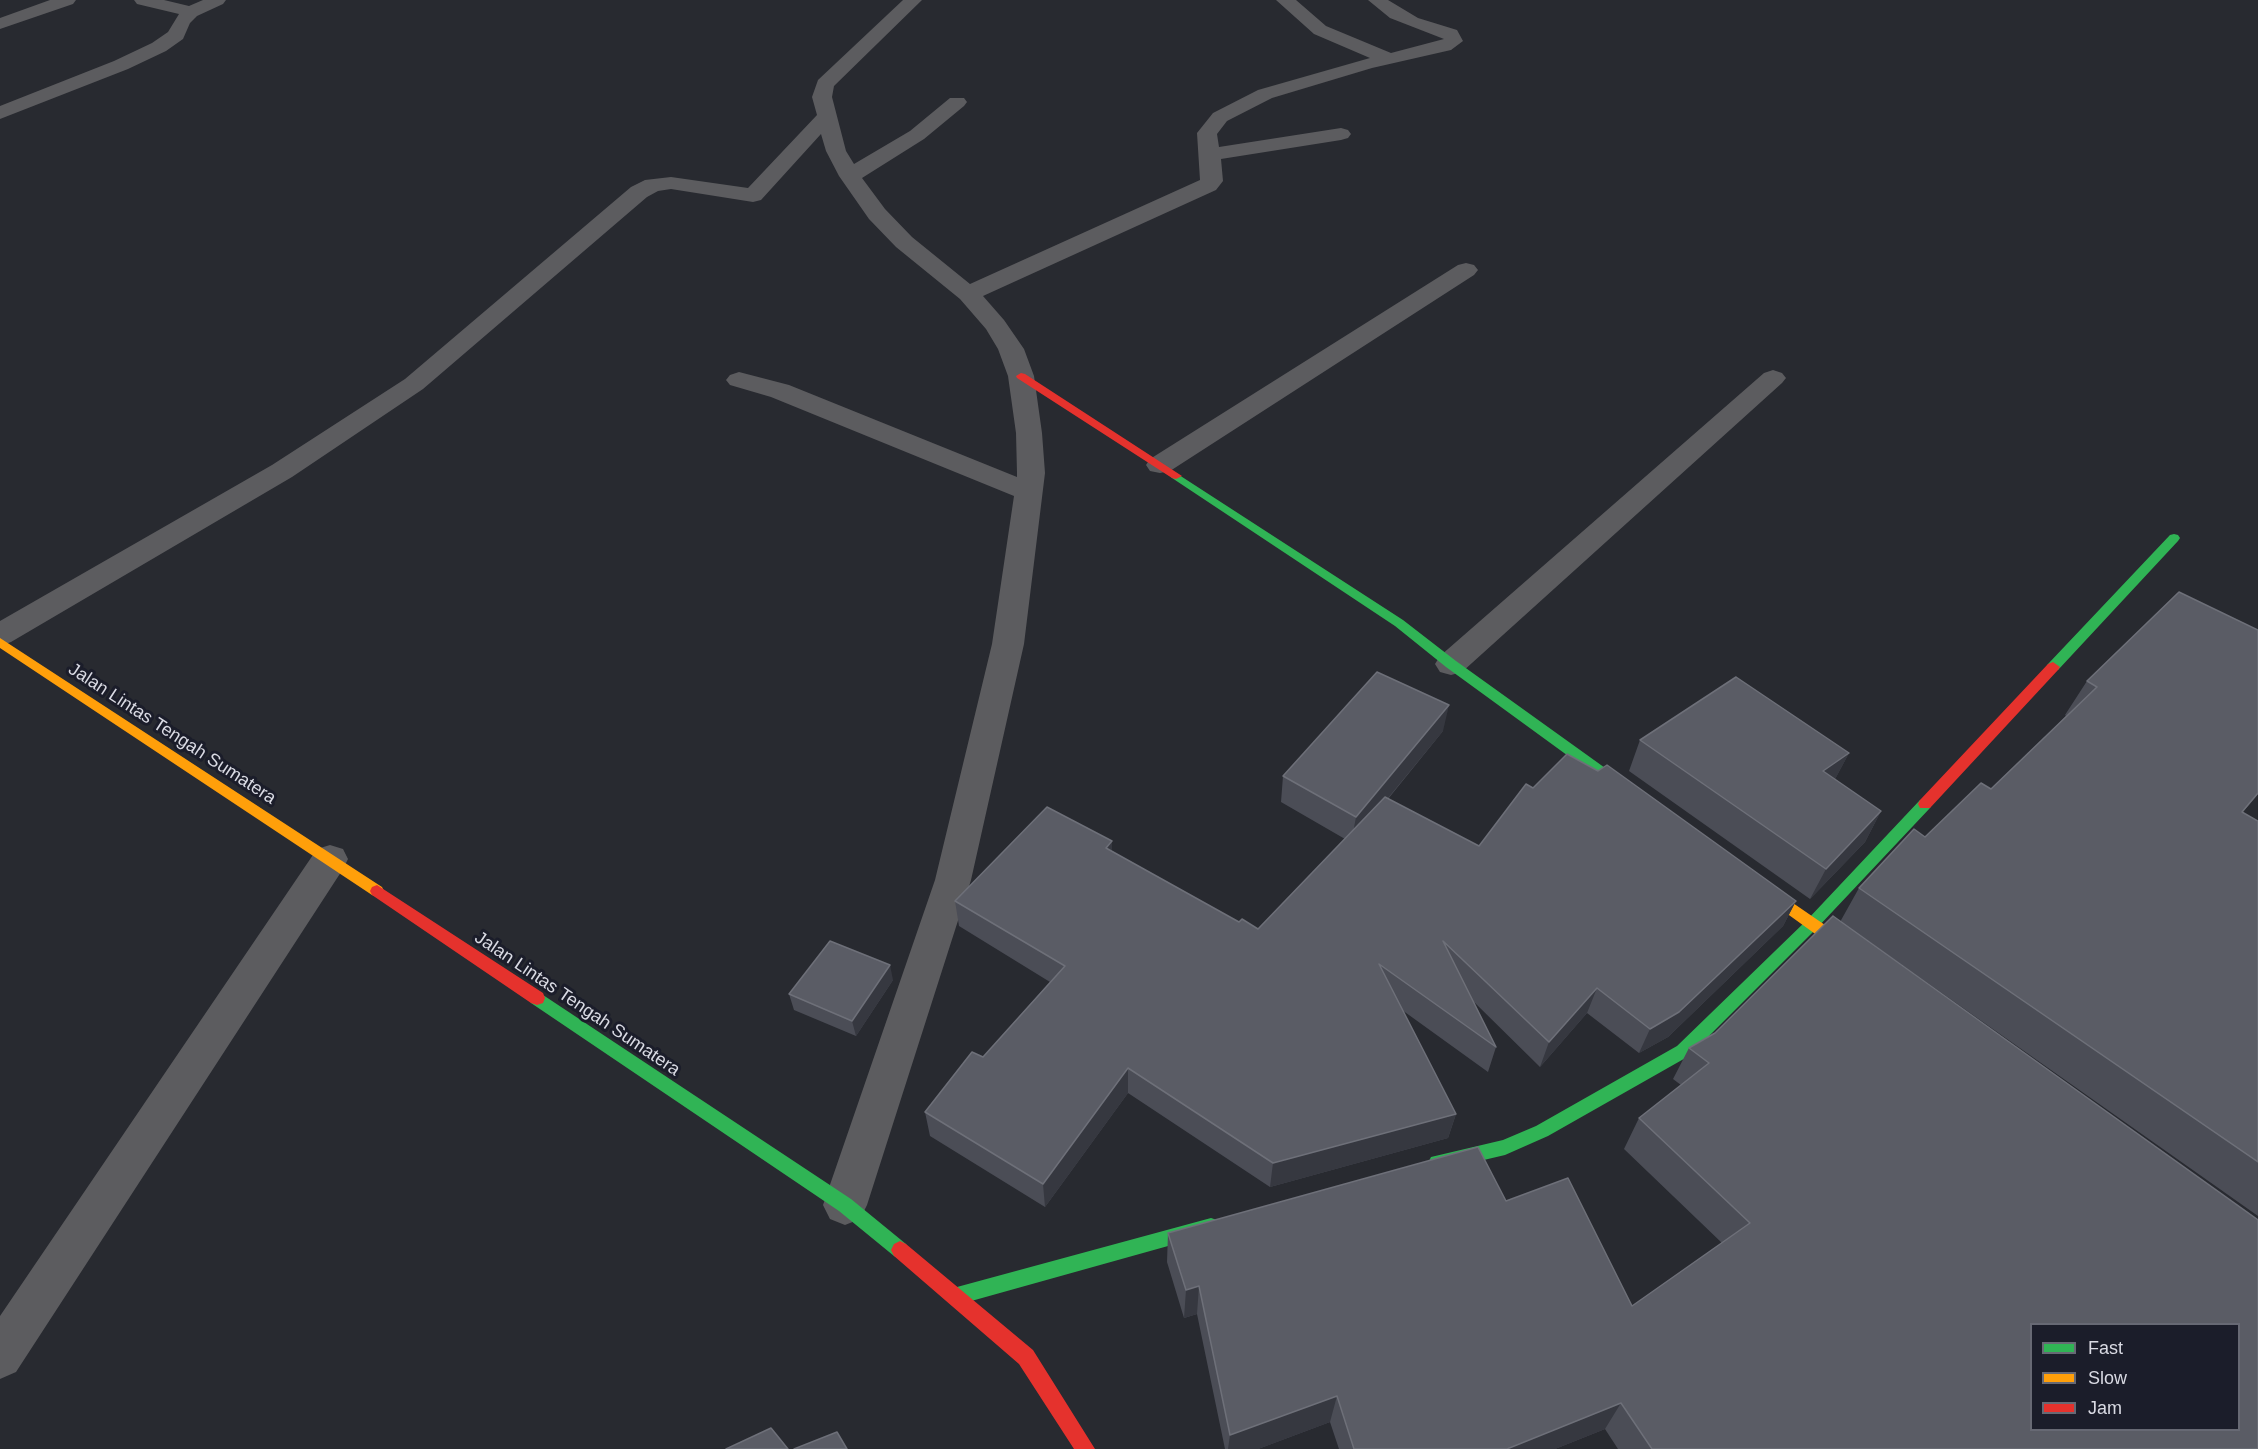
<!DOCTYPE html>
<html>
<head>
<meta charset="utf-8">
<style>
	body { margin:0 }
	#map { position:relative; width:2258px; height:1449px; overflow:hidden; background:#282a30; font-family:Helvetica,sans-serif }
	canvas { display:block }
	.legend { position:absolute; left:2030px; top:1323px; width:210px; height:108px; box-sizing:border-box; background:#1b1d2a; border:2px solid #676974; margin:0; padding:8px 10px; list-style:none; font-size:18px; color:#d9dae3 }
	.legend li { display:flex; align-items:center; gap:12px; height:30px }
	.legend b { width:30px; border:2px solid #676974 }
</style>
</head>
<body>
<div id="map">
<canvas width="2258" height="1449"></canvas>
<ul class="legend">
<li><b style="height:8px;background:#30b455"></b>Fast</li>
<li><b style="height:8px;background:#ff9f0a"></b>Slow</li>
<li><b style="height:8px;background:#e5322d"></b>Jam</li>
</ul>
</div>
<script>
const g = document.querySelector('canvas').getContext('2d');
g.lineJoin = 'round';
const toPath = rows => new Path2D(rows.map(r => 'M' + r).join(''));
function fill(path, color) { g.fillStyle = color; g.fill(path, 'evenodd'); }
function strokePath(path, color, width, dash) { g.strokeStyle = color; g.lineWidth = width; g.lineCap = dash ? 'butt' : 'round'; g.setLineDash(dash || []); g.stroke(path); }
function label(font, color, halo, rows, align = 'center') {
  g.font = font + ' Helvetica,sans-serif'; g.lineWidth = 6; g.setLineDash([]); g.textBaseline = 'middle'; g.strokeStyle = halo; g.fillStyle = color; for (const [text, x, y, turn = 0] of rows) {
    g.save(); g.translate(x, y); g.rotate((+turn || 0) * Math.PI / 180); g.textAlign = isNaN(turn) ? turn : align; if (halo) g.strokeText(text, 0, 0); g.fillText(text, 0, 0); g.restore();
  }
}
fill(toPath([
	[50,0,76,0,73,4,0,29,0,18,50,0],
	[134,0,164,0,189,6,203,0,226,0,223,4,197,16,190,23,183,39,166,51,128,69,0,119,0,106,114,61,152,43,168,32,179,14,137,4,134,0],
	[903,0,922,0,834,86,832,97,846,151,854,164,910,131,950,98,964,98,967,102,964,106,924,139,862,178,885,209,912,237,970,284,1200,180,1197,133,1213,113,1258,90,1370,58,1314,34,1276,0,1296,0,1326,26,1391,53,1444,39,1390,18,1368,0,1388,0,1418,18,1457,30,1463,41,1451,50,1372,68,1272,98,1227,121,1217,134,1219,147,1341,128,1348,130,1351,134,1348,138,1341,140,1221,159,1223,181,1216,190,983,296,1004,320,1024,349,1034,376,1042,433,1045,473,1024,644,971,880,867,1205,860,1219,845,1225,830,1219,823,1205,935,880,992,644,1014,496,771,397,730,385,726,380,730,375,739,372,789,385,1017,477,1017,473,1016,433,1008,376,998,349,986,329,960,299,896,247,869,219,839,176,826,151,821,134,761,200,753,202,671,189,658,191,647,197,423,389,292,477,11,642,0,646,0,621,272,465,405,379,631,187,645,180,671,177,748,188,817,115,812,97,818,80,903,0],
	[1466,263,1474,265,1478,270,1474,275,1170,471,1160,473,1150,471,1146,465,1150,459,1458,265,1466,263],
	[1773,370,1782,373,1786,378,1782,383,1462,672,1451,675,1440,672,1435,664,1440,656,1764,373,1773,370],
	[330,845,343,849,348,859,343,869,16,1372,0,1379,0,1316,317,849,330,845]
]), '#5c5c5f');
fill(toPath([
	[1176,473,1403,620,1456,661,1640,793,1642,797,1640,801,1630,801,1446,667,1395,626,1172,478,1170,476,1176,473],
	[2174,534,2178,535,2180,538,2178,541,2058,670,2048,670,2046,667,2048,664,2170,535,2174,534],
	[1925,799,1930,800,1932,804,1930,808,1817,928,1689,1056,1548,1136,1505,1155,1437,1171,1431,1169,1428,1163,1431,1157,1503,1140,1536,1126,1677,1046,1807,920,1920,800,1925,799],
	[537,991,851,1199,906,1244,909,1250,906,1256,900,1259,894,1256,839,1211,531,1003,529,998,531,993,537,991],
	[1211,1218,1217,1220,1220,1226,1217,1232,1211,1234,957,1305,950,1302,948,1296,950,1290,957,1287,1211,1218]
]), '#30b455');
fill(toPath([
	[0,638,382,887,384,891,382,895,377,897,372,895,0,648,0,638],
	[1755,877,1860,949,1863,954,1860,959,1855,960,1850,959,1750,887,1748,883,1750,879,1755,877]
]), '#ff9f0a');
fill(toPath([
	[1021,373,1025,374,1182,476,1176,479,1172,478,1017,378,1016,376,1021,373],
	[2053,662,2060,667,2058,670,1930,808,1920,808,1918,804,1920,800,2048,664,2053,662],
	[377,885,543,993,545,998,543,1003,537,1005,531,1003,372,895,370,891,372,887,377,885],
	[900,1241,906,1244,1033,1350,1095,1449,1074,1449,1019,1364,894,1256,891,1250,894,1244,900,1241]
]), '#e5322d');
fill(toPath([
	[2179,592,2258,794,2242,813,2258,821,2258,1216,1861,936,2258,1449,1618,1449,1605,1429,1555,1449,1339,1449,1330,1422,1258,1449,1225,1449,1197,1314,1184,1318,1167,1262,1168,1233,1506,1201,1632,1306,1722,1243,1624,1149,1639,1118,1681,1085,1673,1079,1689,1048,1715,1033,1840,922,1859,888,1925,837,1991,789,2066,716,2065,715,2087,681],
	[1443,731,1388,799,1479,846,1796,901,1783,926,1668,1037,1639,1053,1587,1013,1540,1067,1474,1002,1496,1047,1488,1072,1402,1010,1456,1114,1448,1138,1270,1187,1128,1093,1045,1207,930,1136,925,1112,983,1057,1050,982,959,926,955,901,1112,851,1239,922,1258,929,1345,839,1281,802,1283,776],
	[1640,740,1849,753,1835,779,1881,811,1865,842,1810,899,1629,771],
	[893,980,856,1036,794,1010,789,994]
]), '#4b4d56');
fill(toPath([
	[1449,705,1443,731,1351,843,1356,817],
	[1849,753,1833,783,1823,771],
	[1881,811,1865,842,1810,899,1826,869],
	[1112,841,1112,867,1106,848],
	[1796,901,1783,926,1668,1037,1639,1053,1650,1029],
	[890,965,893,980,856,1036,852,1021],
	[1597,988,1587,1013,1540,1067,1549,1042],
	[1128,1068,1128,1093,1045,1207,1043,1184],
	[1456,1114,1448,1138,1270,1187,1273,1163],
	[1199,1286,1197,1314,1184,1318,1186,1290],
	[1337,1396,1330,1422,1258,1449,1228,1449,1230,1435],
	[1621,1403,1605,1429,1555,1449,1507,1449]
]), '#363840');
const building = toPath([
	[2179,592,2258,630,2258,793,2242,812,2258,821,2258,1162,1859,888,1914,829,1925,837,1981,783,1991,789,2097,687,2087,681,2179,592],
	[1377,672,1449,705,1356,817,1283,776,1377,672],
	[1736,677,1849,753,1823,771,1881,811,1826,869,1640,740,1736,677],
	[1567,754,1598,771,1607,765,1796,901,1679,1012,1650,1029,1597,988,1549,1042,1443,941,1496,1047,1379,964,1456,1114,1273,1163,1128,1068,1043,1184,925,1112,972,1052,983,1057,1065,966,955,901,1047,807,1112,841,1106,848,1239,922,1242,919,1258,929,1385,797,1479,846,1526,784,1533,788,1567,754],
	[1833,916,2258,1220,2258,1449,1652,1449,1621,1403,1507,1449,1354,1449,1337,1396,1230,1435,1199,1286,1186,1290,1168,1233,1478,1147,1506,1201,1568,1178,1632,1306,1750,1223,1639,1118,1709,1063,1689,1048,1715,1033,1833,916],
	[2031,1324,2238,1324,2238,1430,2031,1430,2031,1324],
	[830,941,890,965,852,1021,789,994,830,941],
	[771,1428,788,1449,726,1449,771,1428],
	[837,1432,847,1449,794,1449,837,1432]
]);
fill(building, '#5a5c65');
strokePath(building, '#6e7079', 1.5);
label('18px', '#d9dae3', '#1b1d2a', [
	["Jalan Lintas Tengah Sumatera",172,734,33],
	["Jalan Lintas Tengah Sumatera",577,1004,34]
]);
</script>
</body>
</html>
